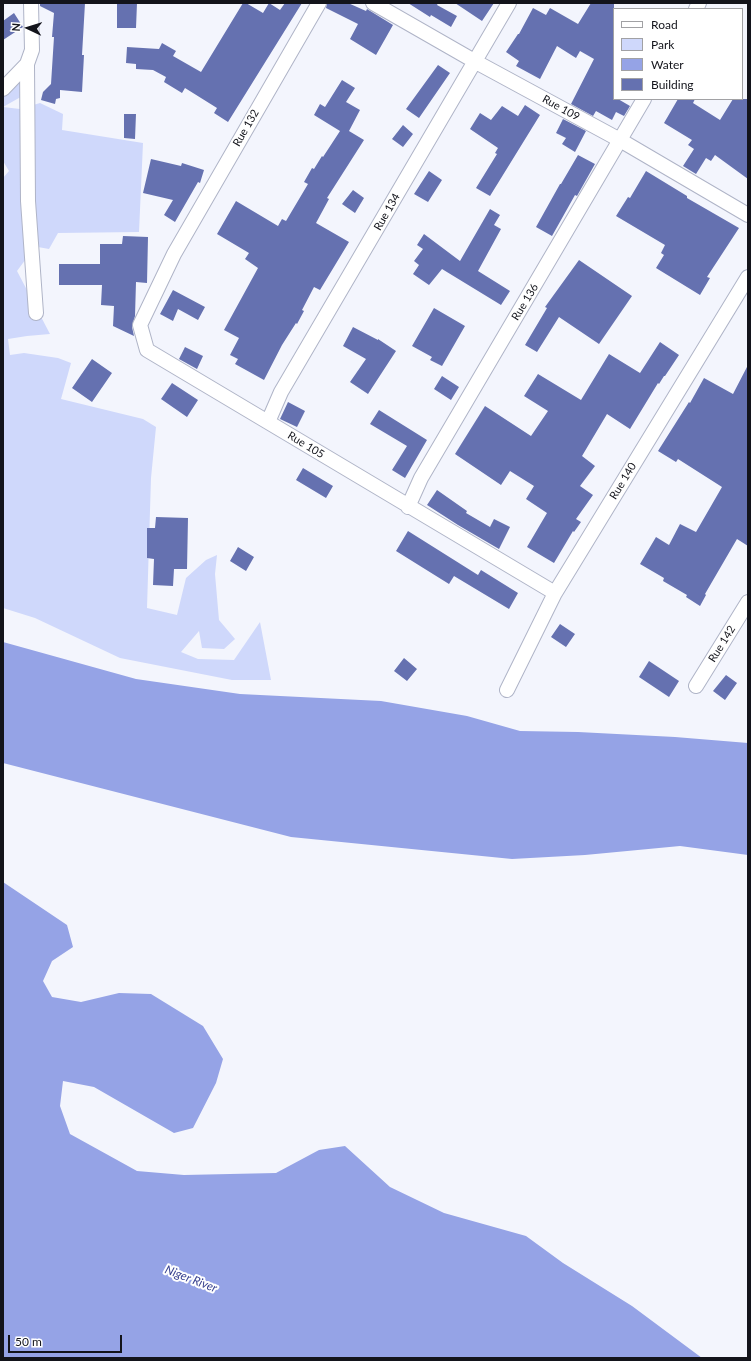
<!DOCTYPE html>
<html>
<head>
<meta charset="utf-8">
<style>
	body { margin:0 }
	#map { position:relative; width:751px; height:1361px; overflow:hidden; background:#f3f5fd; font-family:Lato,sans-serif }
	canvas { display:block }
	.frame { position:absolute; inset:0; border:4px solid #13141b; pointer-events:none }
	.legend { position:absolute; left:613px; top:8px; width:130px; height:92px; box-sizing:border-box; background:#fff; border:1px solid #a1a1a4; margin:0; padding:5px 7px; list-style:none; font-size:12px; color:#13141b }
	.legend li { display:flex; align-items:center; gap:8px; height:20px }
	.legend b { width:20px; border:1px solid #a1a1a4 }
	.north { position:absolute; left:8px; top:8px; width:40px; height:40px; -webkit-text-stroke:3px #fff; paint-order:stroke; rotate:274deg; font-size:11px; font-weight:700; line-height:16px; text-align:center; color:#13141b }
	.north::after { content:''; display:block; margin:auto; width:14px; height:18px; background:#13141b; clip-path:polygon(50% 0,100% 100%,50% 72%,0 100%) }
	.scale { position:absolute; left:8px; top:1335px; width:114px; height:18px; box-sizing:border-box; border:2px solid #13141b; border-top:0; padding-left:5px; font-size:12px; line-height:14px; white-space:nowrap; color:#13141b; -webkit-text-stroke:3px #fff; paint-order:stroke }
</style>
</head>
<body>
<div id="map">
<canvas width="751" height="1361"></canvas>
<div class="frame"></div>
<ul class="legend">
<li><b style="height:5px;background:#fff"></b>Road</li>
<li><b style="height:11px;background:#cfd8fb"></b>Park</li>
<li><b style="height:11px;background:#95a3e6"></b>Water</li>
<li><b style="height:11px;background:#6571b0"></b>Building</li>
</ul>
<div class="north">N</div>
<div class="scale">50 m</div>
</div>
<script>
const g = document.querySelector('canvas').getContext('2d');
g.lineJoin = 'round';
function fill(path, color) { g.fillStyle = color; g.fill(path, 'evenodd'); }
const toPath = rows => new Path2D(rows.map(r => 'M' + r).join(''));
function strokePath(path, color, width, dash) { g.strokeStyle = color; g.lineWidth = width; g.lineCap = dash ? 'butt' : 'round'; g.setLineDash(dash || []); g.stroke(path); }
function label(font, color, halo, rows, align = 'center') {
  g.font = font + ' Lato,sans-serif'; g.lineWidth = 4; g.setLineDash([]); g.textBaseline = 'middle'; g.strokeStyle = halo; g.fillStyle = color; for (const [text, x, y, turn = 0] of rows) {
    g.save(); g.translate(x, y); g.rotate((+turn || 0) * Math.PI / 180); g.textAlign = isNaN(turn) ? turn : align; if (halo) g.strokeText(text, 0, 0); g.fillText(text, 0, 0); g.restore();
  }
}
fill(toPath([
	[33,65,26,94,3,107,3,90],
	[40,103,63,114,62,130,143,143,139,232,58,233,49,249,38,247,37,244,17,271,50,334,27,336,8,339,10,355,24,353,58,358,71,363,61,399,143,419,156,427,151,478,147,608,177,615,186,578,206,560,217,555,215,574,219,620,235,639,224,649,202,648,199,631,181,652,198,659,234,660,260,622,271,680,232,680,120,658,35,618,3,608,3,178,9,171,3,161,3,107,20,109]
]), '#cfd8fb');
fill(toPath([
	[3,642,136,679,240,694,381,701,467,716,520,731,578,732,675,737,748,743,748,855,680,846,585,855,512,859,291,837,3,763],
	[3,882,67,925,73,947,52,961,43,981,52,997,81,1002,119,993,151,994,203,1026,223,1059,216,1083,193,1128,174,1133,94,1087,63,1081,60,1106,70,1134,137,1171,184,1175,276,1173,319,1150,345,1146,390,1187,444,1213,526,1236,563,1263,632,1306,702,1358,3,1358]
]), '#95a3e6');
fill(toPath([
	[40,3,85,3,82,55,84,55,82,92,60,90,60,98,56,99,55,104,41,100,43,92,51,84,54,37,52,37,54,13,40,6],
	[117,3,137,3,136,28,117,28],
	[243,3,246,3,263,13,269,3,280,10,285,3,302,3,228,122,214,113,217,108,185,88,182,93,164,82,166,77,153,70,136,69,136,64,126,63,127,47,159,49,162,43,176,51,173,56,201,72],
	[327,3,348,3,366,11,367,9,393,25,376,55,350,39,358,24,326,8],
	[408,3,438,3,437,5,457,16,451,27,431,15,430,17],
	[455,3,494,3,482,21],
	[591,3,614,3,614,99,618,99,630,106,624,116,616,112,612,120,596,111,593,116,571,104,594,59,580,51,576,58,557,46,540,79,516,66,519,61,506,52,518,34,519,34,533,8,546,15,550,8,578,24],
	[14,13,23,27,3,40,3,21],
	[438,65,450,73,419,118,406,109],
	[342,80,355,88,346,102,360,110,349,131,364,140,327,198,329,199,316,223,349,242,320,290,314,287,302,310,304,311,297,324,296,323,282,345,264,380,235,364,238,359,230,355,239,338,224,330,258,268,245,259,249,253,217,234,236,201,278,226,282,219,286,221,308,184,304,182,312,168,314,169,322,156,323,157,340,131,314,115,320,104,325,107],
	[678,99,695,99,693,103,720,120,733,99,748,99,748,179,715,155,711,161,706,158,696,174,683,166,694,149,688,145,692,140,664,123],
	[525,105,540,115,490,196,476,188,497,154,495,153,498,148,470,129,480,113,491,120,502,106,518,116],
	[124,114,136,114,135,139,124,138],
	[563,119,586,131,575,152,562,144,566,138,556,133],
	[403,125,413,134,403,147,392,139],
	[578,155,595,164,577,196,575,195,552,236,536,227,560,184,561,184],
	[151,159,181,166,182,163,204,170,200,183,198,182,175,222,164,215,173,200,143,193],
	[429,171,442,180,428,202,414,194],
	[646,171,687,196,687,198,739,228,707,277,710,278,700,295,656,268,664,255,661,253,665,245,616,216,628,197,630,198],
	[353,190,364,198,355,213,342,204],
	[490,209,500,215,494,225,501,229,478,271,510,291,501,305,442,269,429,285,413,274,419,265,414,261,423,249,417,245,424,234,460,261],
	[123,236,148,237,147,283,136,282,135,316,132,327,134,336,113,326,114,306,101,305,102,285,59,285,59,264,100,264,100,244,122,244],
	[579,260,632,296,599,344,559,317,537,352,525,345,547,308,545,307],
	[173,290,205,307,198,320,178,309,173,321,160,314],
	[434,308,465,326,442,366,430,360,432,357,412,346],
	[353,327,378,340,378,339,396,351,368,394,350,382,366,359,343,346],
	[660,342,679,355,665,376,664,376,659,384,658,383,630,429,607,414,582,456,595,466,580,486,593,495,576,519,581,522,574,532,573,531,554,563,527,547,547,513,526,499,534,486,510,471,501,485,455,454,485,406,531,436,548,411,524,396,538,374,581,400,609,354,640,373],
	[185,347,203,356,197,369,179,359],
	[92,359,112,373,92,402,72,388],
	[748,365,748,546,737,539,705,594,706,595,700,606,686,597,687,595,663,581,664,578,640,564,656,537,669,545,680,524,696,532,722,487,678,459,676,462,658,451,689,402,690,403,704,378,733,394],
	[442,376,459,387,451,400,434,389],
	[172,383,198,400,187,417,161,399],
	[288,402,305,411,297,427,280,419],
	[379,410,427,440,405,478,392,470,407,446,370,424],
	[303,468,333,486,326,498,296,480],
	[437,490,467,511,466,513,490,527,494,519,510,527,499,549,458,525,427,505],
	[156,517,188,518,187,569,174,569,173,586,153,585,154,559,147,558,147,528,155,528],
	[408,531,478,575,481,570,518,593,509,609,454,576,449,584,396,551],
	[238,547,254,557,246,571,230,561],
	[560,624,575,634,566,647,551,637],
	[404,658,417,669,407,681,394,671],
	[649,661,679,681,669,697,639,677],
	[726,675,737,683,725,700,713,691]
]), '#6571b0');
const street = toPath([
	[319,3,174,254,140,325,147,350,555,593],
	[373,3,476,62,620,140,748,215],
	[696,9,699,3],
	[27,64,28,201,36,313],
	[3,89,27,64,32,50,31,3],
	[268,422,281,392,509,3],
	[408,507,421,478,644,99],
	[696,686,748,602],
	[507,690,555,593,748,277]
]);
strokePath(street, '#afb4c7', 16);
strokePath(street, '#fff', 14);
label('11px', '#13141b', '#fff', [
	["Rue 109",561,108,29],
	["Rue 132",246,128,-60],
	["Rue 134",387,212,-60],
	["Rue 136",525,302,-59],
	["Rue 105",306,445,31],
	["Rue 140",623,481,-59],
	["Rue 142",722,644,-58]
]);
label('italic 12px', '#394290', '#fff', [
	["Niger River",191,1279,21]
]);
</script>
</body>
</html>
